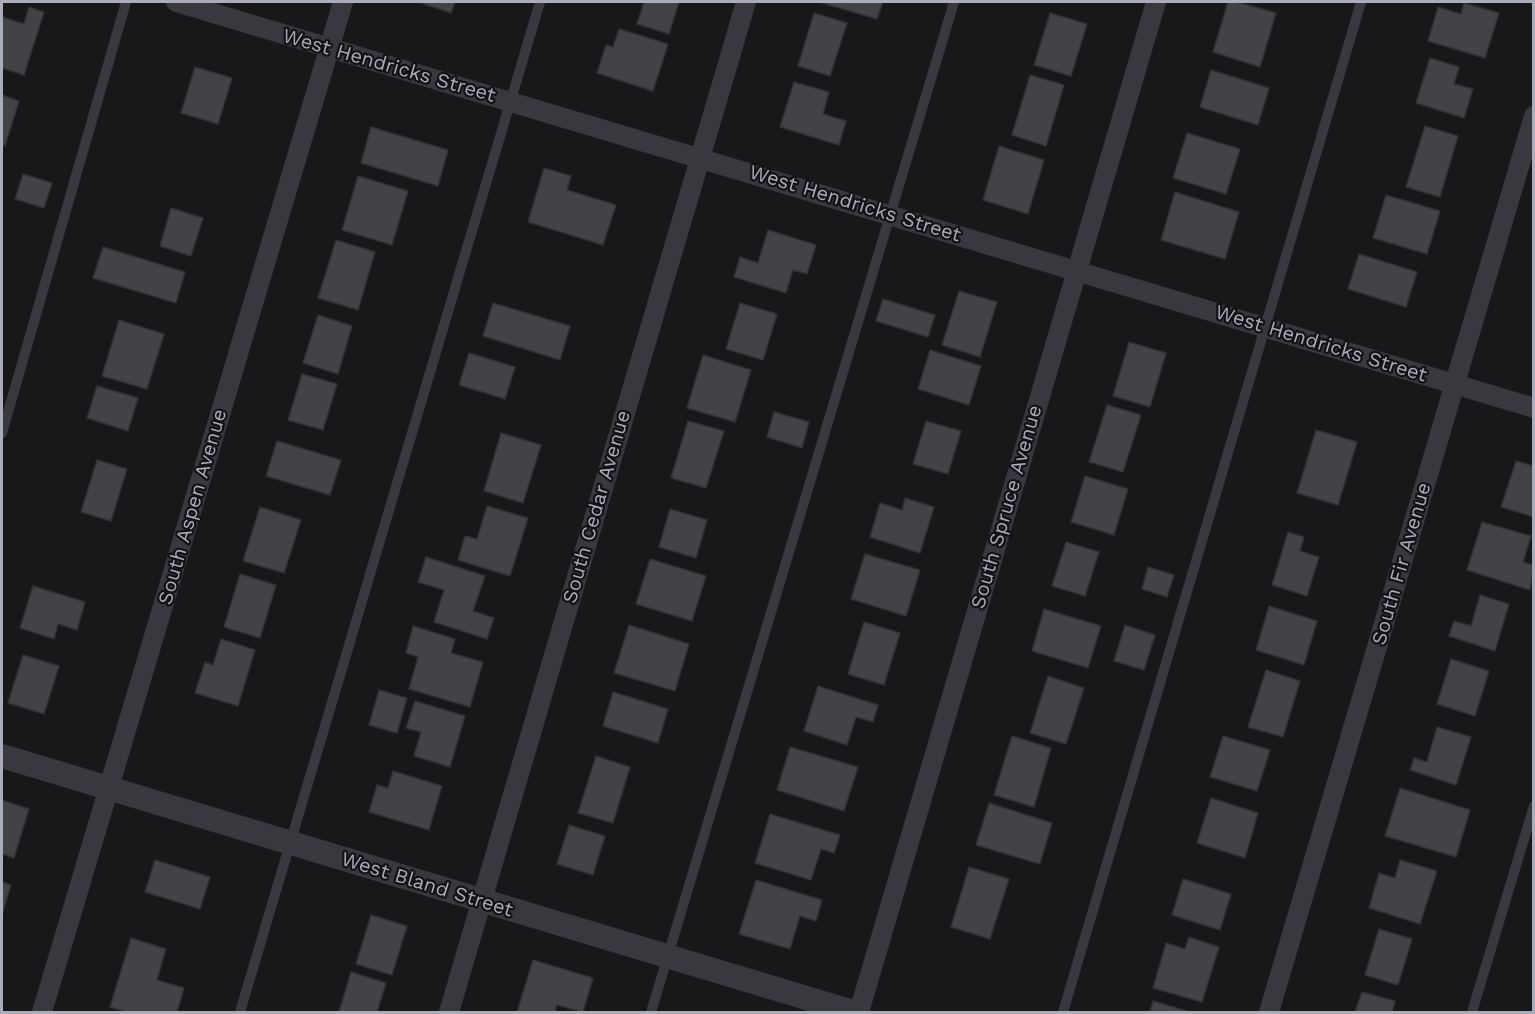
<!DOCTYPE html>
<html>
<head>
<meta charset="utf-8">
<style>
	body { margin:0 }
	#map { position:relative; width:1535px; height:1014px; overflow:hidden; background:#18171a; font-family:"Work Sans",sans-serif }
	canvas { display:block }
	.frame { position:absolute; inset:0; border:3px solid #aaadb9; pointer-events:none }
</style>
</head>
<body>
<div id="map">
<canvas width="1535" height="1014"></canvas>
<div class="frame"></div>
</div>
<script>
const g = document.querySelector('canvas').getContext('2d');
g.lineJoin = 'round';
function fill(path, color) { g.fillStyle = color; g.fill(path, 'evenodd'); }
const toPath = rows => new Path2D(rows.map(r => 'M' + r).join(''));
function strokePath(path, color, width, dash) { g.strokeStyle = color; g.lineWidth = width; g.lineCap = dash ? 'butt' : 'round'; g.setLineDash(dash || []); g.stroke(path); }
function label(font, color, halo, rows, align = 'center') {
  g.font = font + ' "Work Sans",sans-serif'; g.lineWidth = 4.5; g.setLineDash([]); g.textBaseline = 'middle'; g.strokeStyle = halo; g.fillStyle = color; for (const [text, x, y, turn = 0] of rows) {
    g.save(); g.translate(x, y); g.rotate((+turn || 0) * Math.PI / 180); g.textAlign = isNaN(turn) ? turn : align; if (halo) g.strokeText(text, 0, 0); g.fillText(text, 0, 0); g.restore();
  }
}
const building = toPath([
	[418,2,455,2,451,13,418,2],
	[644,2,679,2,669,34,637,24,644,2],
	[819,2,883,2,877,19,819,2],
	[1228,2,1237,2,1276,13,1260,67,1213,52,1228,2],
	[1464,3,1499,13,1485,58,1428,41,1438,7,1461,14,1464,3],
	[29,7,44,12,24,75,2,68,2,17,24,24,29,7],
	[814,13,847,23,830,76,798,66,814,13],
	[1050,13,1087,24,1071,76,1034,65,1050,13],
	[619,29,668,44,653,91,597,73,606,45,613,47,619,29],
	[1430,58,1459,67,1454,84,1473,89,1464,118,1416,103,1430,58],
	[195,67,232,78,218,124,181,113,195,67],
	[1211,70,1269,88,1258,125,1200,107,1211,70],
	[1030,75,1064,85,1046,146,1012,135,1030,75],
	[794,82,829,92,823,114,846,121,839,145,780,127,794,82],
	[2,95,19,101,5,146,2,145,2,95],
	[1425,126,1458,136,1440,197,1406,187,1425,126],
	[371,127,448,150,438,186,361,163,371,127],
	[1187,133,1240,149,1226,194,1173,178,1187,133],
	[999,146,1044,160,1028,214,983,200,999,146],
	[544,168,571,176,567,190,616,205,603,245,528,222,544,168],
	[23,174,52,183,44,208,15,199,23,174],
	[358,176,408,191,392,245,342,230,358,176],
	[1175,192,1239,212,1225,259,1161,240,1175,192],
	[1386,195,1440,211,1427,254,1373,238,1386,195],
	[171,208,203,218,191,256,160,246,171,208],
	[768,230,816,245,807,274,793,270,786,293,734,277,740,257,758,263,768,230],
	[336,240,375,252,358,310,318,298,336,240],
	[103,247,185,272,176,303,93,278,103,247],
	[1359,254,1417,272,1406,307,1348,289,1359,254],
	[959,291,997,302,980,357,942,345,959,291],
	[883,299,935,315,928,337,876,321,883,299],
	[493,303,570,326,560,360,483,336,493,303],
	[740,303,777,314,763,360,726,349,740,303],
	[318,315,352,326,338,374,303,363,318,315],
	[119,320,164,334,147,389,102,376,119,320],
	[1129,342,1166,353,1150,407,1113,396,1129,342],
	[930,350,981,366,969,405,918,389,930,350],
	[469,353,515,367,505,399,459,385,469,353],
	[703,355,751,370,735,422,687,408,703,355],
	[302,374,337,384,323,430,288,420,302,374],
	[97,386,138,398,128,431,87,418,97,386],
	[1107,405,1141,415,1123,472,1089,462,1107,405],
	[774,412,809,422,802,448,767,437,774,412],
	[688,421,724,431,706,488,671,478,688,421],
	[926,421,961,431,948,474,913,464,926,421],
	[1316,430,1357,442,1338,505,1297,493,1316,430],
	[501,433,541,445,523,503,484,491,501,433],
	[277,441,341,460,330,495,266,476,277,441],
	[97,460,127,469,111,521,81,512,97,460],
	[1516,461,1534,466,1534,517,1501,507,1516,461],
	[1085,476,1128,489,1114,535,1071,522,1085,476],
	[905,498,934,507,920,553,870,537,880,503,902,510,905,498],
	[487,506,528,518,510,576,458,560,465,536,477,539,487,506],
	[260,507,301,520,284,573,243,561,260,507],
	[670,509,707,520,696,558,659,547,670,509],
	[1482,522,1531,536,1523,562,1534,565,1530,590,1467,570,1482,522],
	[1288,532,1304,537,1300,551,1319,557,1307,596,1272,585,1288,532],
	[1066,542,1099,552,1085,596,1052,586,1066,542],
	[865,554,920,570,906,616,851,599,865,554],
	[426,557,485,576,473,611,494,618,487,639,434,622,444,590,418,582,426,557],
	[650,559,706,576,692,621,636,604,650,559],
	[1148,567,1174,575,1167,597,1142,589,1148,567],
	[240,574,276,585,260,638,224,627,240,574],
	[33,586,85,602,77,630,58,624,54,639,20,628,33,586],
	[1480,595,1509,604,1495,651,1449,636,1454,621,1471,626,1480,595],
	[1269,606,1317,621,1304,665,1256,650,1269,606],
	[1044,609,1101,626,1088,668,1032,651,1044,609],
	[864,622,900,633,884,685,848,674,864,622],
	[629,625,689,644,675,691,614,673,629,625],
	[1125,625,1155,635,1144,670,1114,661,1125,625],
	[413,626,455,639,451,653,483,662,470,707,409,689,418,657,406,653,413,626],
	[221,639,255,650,238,706,195,693,205,662,213,665,221,639],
	[23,655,59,666,44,714,8,703,23,655],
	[1451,659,1489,671,1475,716,1437,704,1451,659],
	[1266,670,1300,681,1283,737,1248,727,1266,670],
	[1048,676,1084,688,1066,744,1030,733,1048,676],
	[818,686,878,705,873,722,856,717,847,745,804,731,818,686],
	[379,690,407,698,397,733,369,725,379,690],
	[613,692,668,709,658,743,603,726,613,692],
	[415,701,465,716,450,767,414,756,421,732,406,728,415,701],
	[1437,727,1471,737,1456,785,1410,770,1414,758,1427,762,1437,727],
	[1012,736,1051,748,1034,807,994,795,1012,736],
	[1223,736,1270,750,1257,791,1210,777,1223,736],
	[790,747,858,767,844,811,777,790,790,747],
	[596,756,630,767,613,823,578,813,596,756],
	[393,771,442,786,429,830,369,812,377,785,388,788,393,771],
	[1400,788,1470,810,1456,857,1385,836,1400,788],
	[1211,798,1258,813,1245,858,1197,843,1211,798],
	[2,800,29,809,14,858,2,854,2,800],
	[989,803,1052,823,1040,864,976,845,989,803],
	[770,814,840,835,834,853,821,849,811,880,755,863,770,814],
	[569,825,605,836,593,875,557,864,569,825],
	[155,860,210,877,200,909,145,892,155,860],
	[1400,860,1437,871,1420,924,1369,908,1379,873,1395,878,1400,860],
	[969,867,1009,879,990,939,951,927,969,867],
	[1183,879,1231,894,1220,930,1172,915,1183,879],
	[756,880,822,900,816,921,800,916,790,949,739,934,756,880],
	[2,882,11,885,2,915,2,882],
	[371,915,407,926,392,975,356,964,371,915],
	[1379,929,1412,939,1398,985,1365,975,1379,929],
	[1189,937,1219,947,1202,1002,1153,988,1166,943,1185,949,1189,937],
	[131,938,166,949,157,980,184,988,177,1012,126,1012,110,1007,131,938],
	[533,960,593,978,583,1012,557,1005,555,1012,517,1012,533,960],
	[351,972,386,983,377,1012,339,1012,351,972],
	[1362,992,1395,1001,1392,1012,1355,1012,1362,992],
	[1153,1001,1190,1012,1150,1012,1153,1001]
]);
fill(building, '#424247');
strokePath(building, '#323136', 1.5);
strokePath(toPath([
	[2,433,126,2],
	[240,1012,540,2],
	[651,1012,954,2],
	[1063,1012,1361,2],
	[1472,1012,1534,806]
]), '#38393f', 10);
strokePath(toPath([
	[176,2,1534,408],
	[42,1012,343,2],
	[449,1012,746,2],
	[859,1012,1156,2],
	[1269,1012,1534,116]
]), '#38393f', 20);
strokePath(toPath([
	[2,756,853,1012]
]), '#38393f', 24);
label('20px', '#aaadb9', '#131215', [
	["West Hendricks Street",389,66,16],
	["West Hendricks Street",855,204,17],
	["West Hendricks Street",1321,344,17],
	["South Aspen Avenue",193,507,-74],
	["South Cedar Avenue",597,507,-74],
	["South Spruce Avenue",1007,507,-74],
	["South Fir Avenue",1402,564,-74],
	["West Bland Street",427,885,17]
]);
</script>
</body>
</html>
